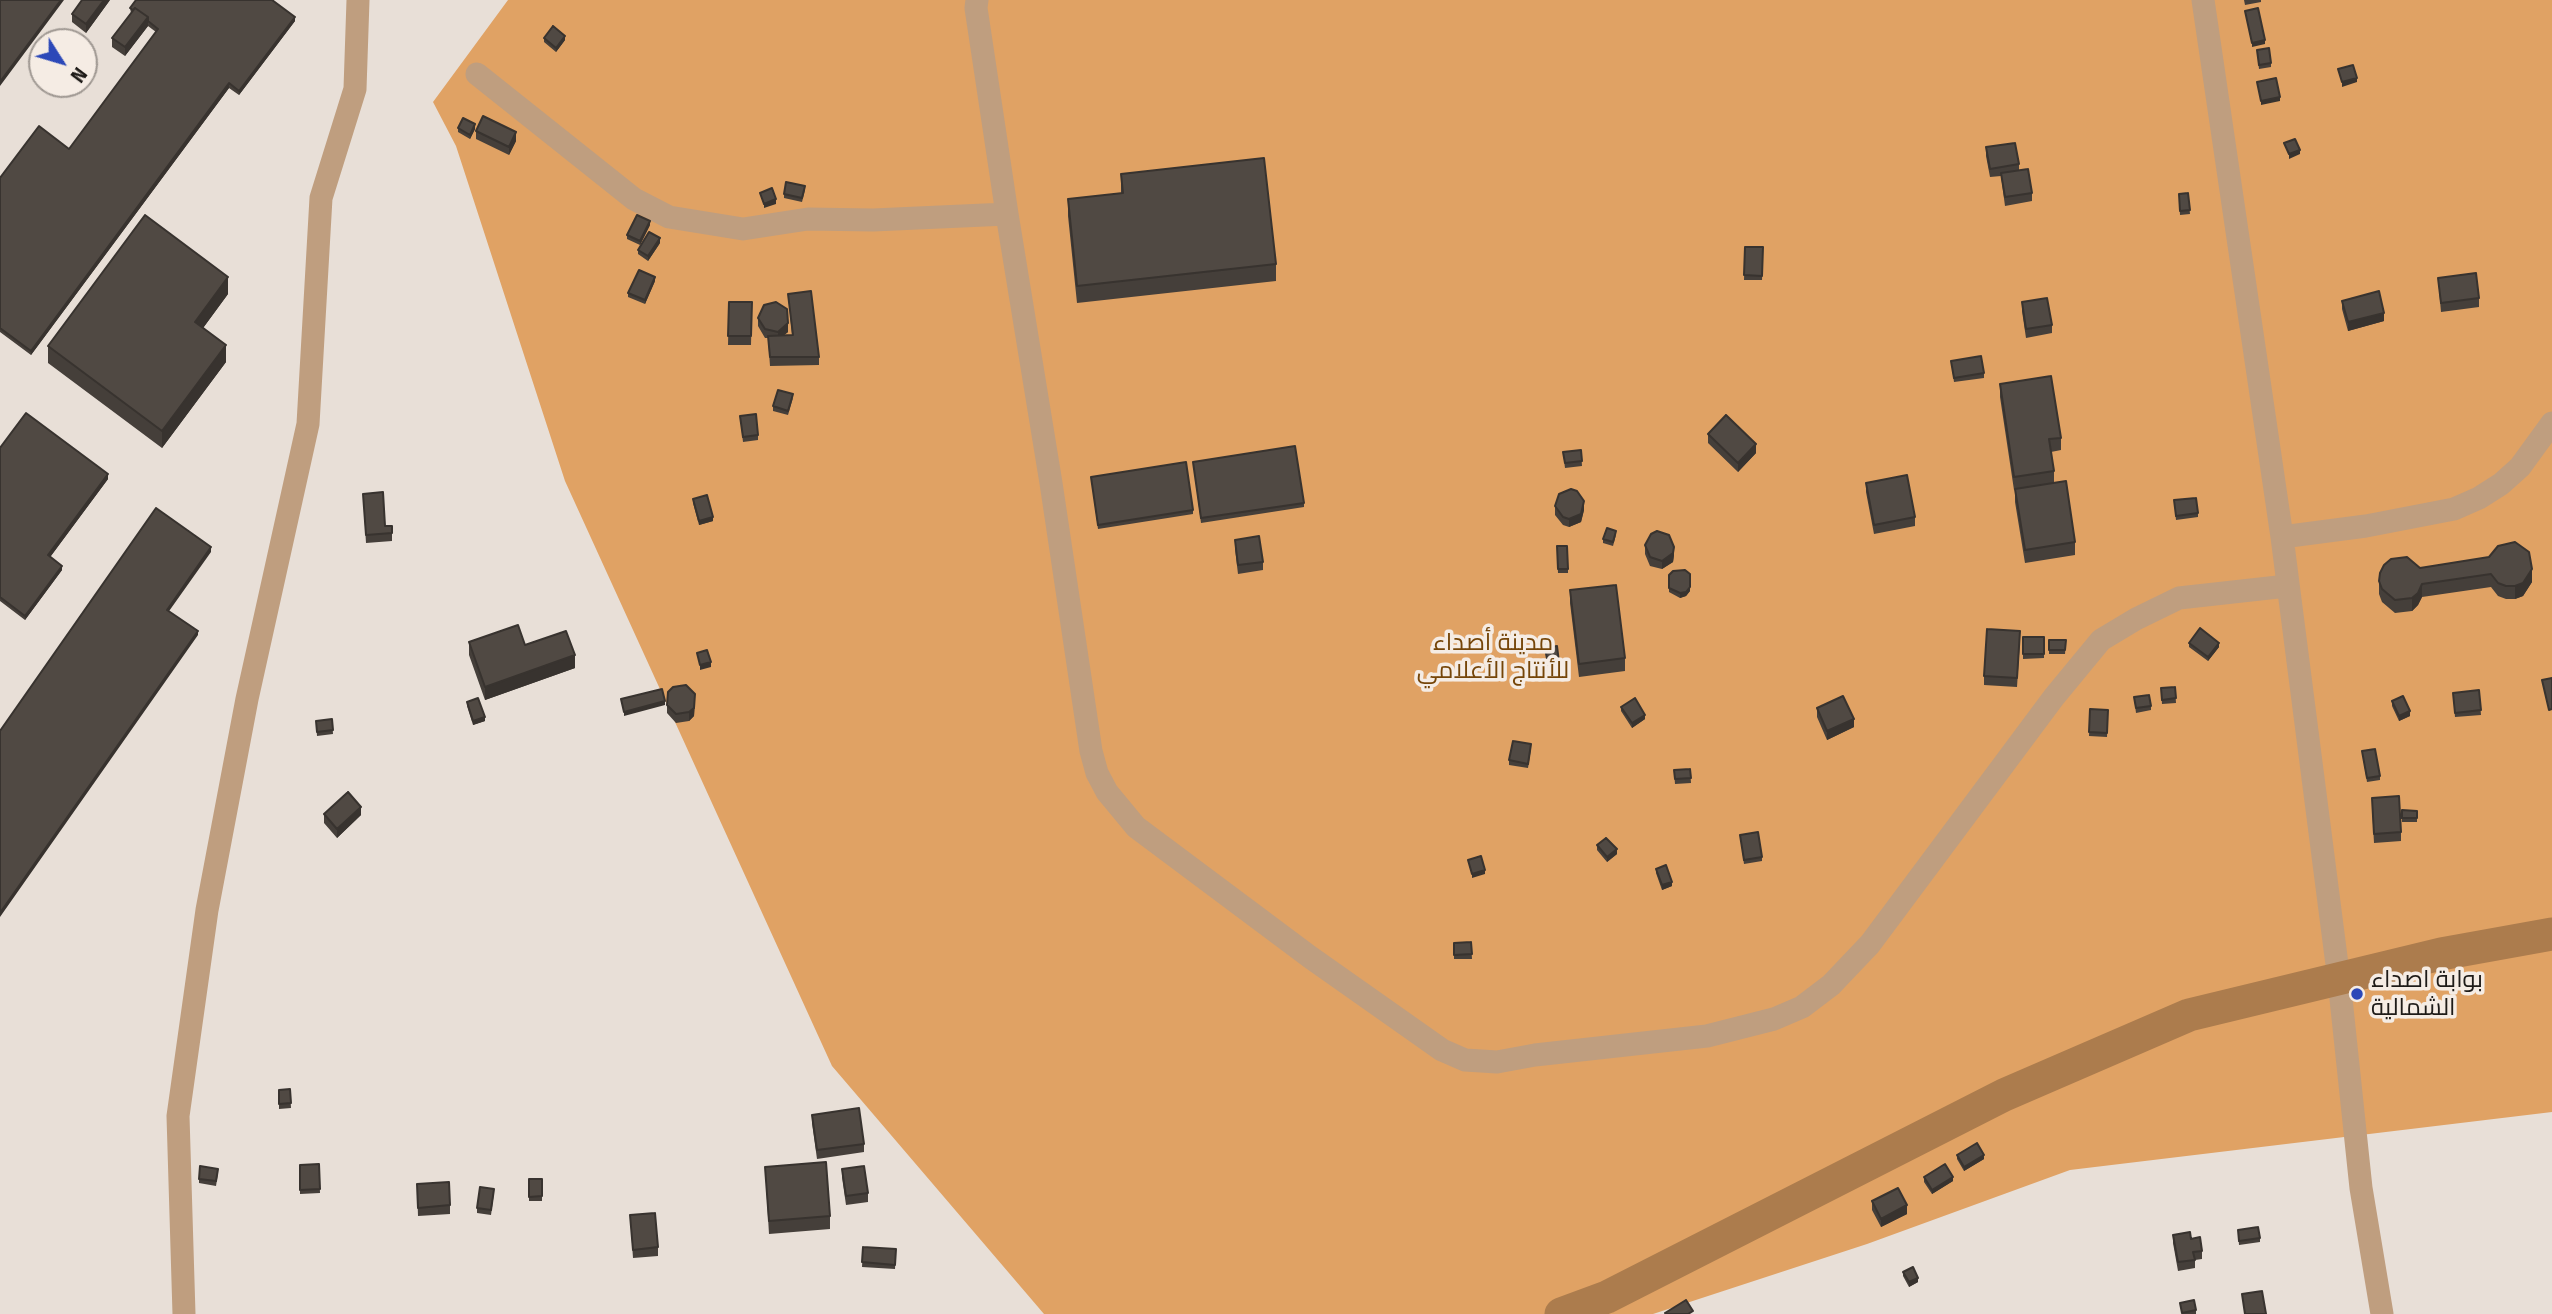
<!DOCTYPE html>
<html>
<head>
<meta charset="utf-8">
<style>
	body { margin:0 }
	#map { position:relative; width:2552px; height:1314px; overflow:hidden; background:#e8dfd7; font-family:"Fira Sans",sans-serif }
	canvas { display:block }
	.north { position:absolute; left:28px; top:28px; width:70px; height:70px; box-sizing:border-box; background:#f5ece4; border:2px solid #9f9892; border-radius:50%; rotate:127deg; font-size:19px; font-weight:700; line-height:28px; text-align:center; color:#1e1b18 }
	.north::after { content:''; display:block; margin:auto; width:24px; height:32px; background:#2c48b8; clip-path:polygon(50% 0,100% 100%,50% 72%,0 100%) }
</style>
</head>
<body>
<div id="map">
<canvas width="2552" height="1314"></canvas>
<div class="north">N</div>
</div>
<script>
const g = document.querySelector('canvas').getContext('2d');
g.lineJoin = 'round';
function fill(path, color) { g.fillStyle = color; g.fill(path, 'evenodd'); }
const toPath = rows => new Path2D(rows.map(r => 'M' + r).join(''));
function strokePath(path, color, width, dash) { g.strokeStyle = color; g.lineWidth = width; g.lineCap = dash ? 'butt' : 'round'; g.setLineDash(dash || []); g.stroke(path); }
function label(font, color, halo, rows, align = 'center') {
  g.font = font + ' "Fira Sans",Cairo,sans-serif'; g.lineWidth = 7; g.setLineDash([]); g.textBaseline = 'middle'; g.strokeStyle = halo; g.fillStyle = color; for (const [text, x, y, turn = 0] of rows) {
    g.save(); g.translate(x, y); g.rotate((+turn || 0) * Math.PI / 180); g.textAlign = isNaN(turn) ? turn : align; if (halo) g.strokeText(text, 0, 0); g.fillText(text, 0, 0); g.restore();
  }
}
fill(toPath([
	[508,0,2552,0,2552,1112,2070,1170,1867,1244,1653,1314,1044,1314,832,1066,565,481,456,146,433,102]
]), '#e0a264');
strokePath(toPath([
	[977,0,976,8,1007,214,1051,483,1091,751,1097,773,1107,792,1136,827,1310,957,1442,1050,1465,1060,1497,1062,1535,1055,1707,1036,1774,1019,1802,1007,1831,985,1870,944,2054,697,2101,640,2136,619,2179,598,2287,586],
	[2203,0,2282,537,2339,980,2361,1188,2382,1314],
	[477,74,634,199,669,217,743,229,808,219,873,220,1007,214],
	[2282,537,2366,526,2454,509,2479,498,2501,484,2520,467,2552,423],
	[184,1314,178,1116,207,910,247,699,308,424,321,198,355,89,358,0]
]), '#bf9e7f', 23);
strokePath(toPath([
	[1561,1314,1607,1297,2004,1095,2189,1015,2441,954,2552,934]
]), '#ac7c4d', 33);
fill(toPath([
	[110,0,86,33,72,22,72,14],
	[2244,0,2261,0,2261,2,2245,5],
	[130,8,295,21,239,95,229,88,31,355,0,332,0,178,69,149,156,32,148,26,125,56,112,47,112,38,131,13],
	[544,38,565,40,556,52,544,42],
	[2257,50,2271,63,2271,67,2259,69],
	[458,128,475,129,470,139,458,132],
	[476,131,516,141,509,155,476,139],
	[1986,147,2019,164,2019,170,2032,193,2032,201,2005,206,2001,176,1990,177,1986,156],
	[1121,174,1276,264,1276,281,1077,303,1068,216,1068,199,1121,193],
	[805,190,802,202,784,198,784,194],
	[2188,193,2190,214,2180,215,2179,194],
	[650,225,640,245,627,239,627,235],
	[660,243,648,261,638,254,638,250],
	[1745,247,1763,247,1762,280,1744,280],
	[2438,278,2479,298,2479,307,2441,312],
	[655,281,645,304,628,297,628,293],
	[228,294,203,328,226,362,162,448,48,363,48,346],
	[788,294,819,357,819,365,770,366,768,338,765,338,758,326,758,318,788,332,784,335,792,335],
	[2342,301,2384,321,2348,331,2342,309],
	[729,302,752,302,751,345,728,345],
	[2022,302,2052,325,2052,333,2026,338,2022,311],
	[1951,361,1984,373,1984,378,1954,382],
	[2000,384,2061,438,2061,450,2051,452,2054,471,2054,483,2075,542,2075,555,2025,563,2015,502,2015,489,2014,490,2000,397],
	[793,398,788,415,773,411,773,406],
	[740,416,758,435,758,440,743,442],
	[1708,434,1756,453,1738,472,1708,443],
	[0,448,108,479,50,557,62,570,25,620,0,601],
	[1581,450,1582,466,1565,468,1563,452],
	[1193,462,1304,503,1304,507,1201,523],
	[1091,477,1193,510,1193,514,1098,529],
	[1866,483,1915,517,1915,526,1874,534,1866,492],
	[363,494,385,526,392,526,392,541,366,543],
	[693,499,713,521,699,525,693,503],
	[2174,500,2198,513,2198,517,2176,520],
	[1555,506,1584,510,1581,522,1569,527,1563,525,1555,515],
	[1616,535,1613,546,1603,543,1603,539],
	[1235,540,1263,562,1263,570,1238,574,1235,549],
	[1645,545,1674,555,1673,562,1662,569,1650,566,1645,554],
	[1557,546,1568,569,1568,573,1558,573],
	[2489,557,2532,582,2523,596,2515,599,2506,599,2498,596,2491,587,2422,597,2418,605,2412,611,2395,613,2382,602,2379,594,2379,581,2420,568],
	[1669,575,1690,591,1686,596,1680,598,1669,592],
	[1570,590,1625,658,1625,671,1579,677,1570,603],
	[2023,637,2044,637,2044,658,2023,659],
	[2020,640,2017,687,1984,685,1984,676],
	[2049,640,2066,640,2065,654,2049,654],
	[469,642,525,645,575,668,485,700,469,655],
	[2189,643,2219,647,2208,661,2189,647],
	[1545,648,1559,662,1559,667,1548,669],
	[2175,687,2176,703,2162,704,2161,688],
	[2479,690,2481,715,2455,717,2453,693],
	[2134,697,2151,706,2151,710,2136,713],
	[2392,701,2410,716,2399,721,2392,706],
	[467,702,485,721,473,725,467,706],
	[695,703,694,716,689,721,676,723,667,713,667,705],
	[1621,707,1645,719,1632,728,1621,711],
	[1817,708,1854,727,1827,740,1817,717],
	[2090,709,2108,710,2107,737,2089,736],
	[332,719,333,734,317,736,316,721],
	[1531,749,1528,768,1509,765,1509,760],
	[2362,751,2380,776,2380,780,2367,782],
	[1690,769,1691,783,1675,784,1674,770],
	[2372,806,2401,832,2401,841,2374,843],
	[2402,810,2417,811,2417,822,2402,822],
	[324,814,361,815,337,838,324,823],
	[1740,835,1762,857,1762,861,1744,864],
	[1597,845,1617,854,1607,862,1597,850],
	[1656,869,1672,886,1662,890,1656,873],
	[1471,942,1472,959,1454,959,1454,943],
	[290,1089,291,1108,279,1109,279,1090],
	[812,1115,864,1144,864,1152,817,1159,812,1123],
	[1957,1155,1984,1159,1964,1171,1957,1159],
	[319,1164,320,1193,300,1194,300,1165],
	[765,1167,830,1216,830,1229,769,1234],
	[842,1169,868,1193,868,1202,846,1205,842,1177],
	[218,1173,216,1186,199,1183,199,1179],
	[1924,1177,1953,1181,1932,1194,1924,1182],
	[529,1179,542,1179,542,1201,529,1201],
	[417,1184,450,1205,450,1214,418,1216],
	[494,1193,491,1215,477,1213,477,1208],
	[1872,1201,1907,1214,1881,1227,1872,1210],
	[630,1215,658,1247,658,1256,633,1258],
	[2238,1230,2260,1238,2260,1242,2239,1245],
	[2173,1235,2191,1239,2202,1251,2202,1259,2195,1260,2195,1268,2178,1271,2173,1243],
	[863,1247,896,1249,895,1269,862,1267],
	[1903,1272,1918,1282,1909,1287,1903,1276],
	[2180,1303,2196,1310,2196,1314,2182,1314]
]), '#453f3a');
fill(toPath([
	[61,0,64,0,0,86,0,82],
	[104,0,110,0,86,33,86,24],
	[148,17,148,26,125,56,125,47],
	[295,17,295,21,239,95,239,91],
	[565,36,565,40,556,52,556,48],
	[2265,40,2265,44,2252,47,2252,43],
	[2357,78,2357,82,2342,87,2342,82],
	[229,83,229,88,31,355,31,351],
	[2280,97,2280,101,2261,105,2261,101],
	[475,124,475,129,470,139,470,135],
	[516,132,516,141,509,155,509,147],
	[2300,150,2300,154,2289,159,2289,154],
	[776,199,776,204,764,208,764,204],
	[650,221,650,225,640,245,640,241],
	[660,238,660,243,648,261,648,256],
	[228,277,228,294,195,339,195,322],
	[655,277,655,281,645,304,645,300],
	[2384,313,2384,321,2348,331,2348,322],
	[788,323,788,332,778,340,778,332],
	[226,345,226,362,162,448,162,431],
	[1756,444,1756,453,1738,472,1738,463],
	[108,474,108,479,48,560,48,555],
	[1584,501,1584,510,1581,522,1569,527,1569,519],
	[713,517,713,521,699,525,699,521],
	[211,547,211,552,167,614,167,610],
	[1674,547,1674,555,1673,562,1662,569,1662,561],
	[62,566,62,570,25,620,25,616],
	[2532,569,2532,582,2523,596,2515,599,2515,586],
	[2422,584,2422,597,2418,605,2412,611,2412,598],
	[1690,587,1690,591,1686,596,1680,598,1680,593],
	[198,631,198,635,0,917,0,913],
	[2219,643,2219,647,2208,661,2208,657],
	[575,655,575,668,485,700,485,687],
	[711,662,711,667,700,670,700,665],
	[695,694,694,716,689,721,689,712],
	[665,701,665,705,624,716,624,712],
	[2410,711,2410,716,2399,721,2399,716],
	[1645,715,1645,719,1632,728,1632,723],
	[485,717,485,721,473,725,473,721],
	[1854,719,1854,727,1827,740,1827,731],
	[361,807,361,815,337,838,337,829],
	[1617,849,1617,854,1607,862,1607,857],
	[1485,870,1485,874,1472,878,1472,874],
	[1672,882,1672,886,1662,890,1662,885],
	[1984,1155,1984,1159,1964,1171,1964,1167],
	[1953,1177,1953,1181,1932,1194,1932,1190],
	[1907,1205,1907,1214,1881,1227,1881,1219],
	[1918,1278,1918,1282,1909,1287,1909,1282]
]), '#38332f');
const building = toPath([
	[0,0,61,0,0,82,0,0],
	[82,0,104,0,86,24,72,14,82,0],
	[136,0,272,0,295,17,239,91,229,83,31,351,0,328,0,178,39,126,69,149,158,29,148,21,148,17,135,8,133,10,130,8,136,0],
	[135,8,148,17,125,47,112,38,135,8],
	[2258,8,2265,40,2252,43,2245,11,2258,8],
	[553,26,565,36,556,48,544,38,553,26],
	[2269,48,2271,63,2259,65,2257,50,2269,48],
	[2353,65,2357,78,2342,82,2338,69,2353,65],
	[2276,78,2280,97,2261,101,2257,82,2276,78],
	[483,116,516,132,509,147,476,131,483,116],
	[463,118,475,124,470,135,458,128,463,118],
	[2295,139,2300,150,2289,154,2284,143,2295,139],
	[2015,143,2019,164,1990,169,1986,147,2015,143],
	[1264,158,1276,264,1077,286,1068,199,1123,193,1121,174,1264,158],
	[2028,169,2032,193,2005,197,2001,173,2028,169],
	[786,182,805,186,802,198,784,194,786,182],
	[772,188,776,199,764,204,760,193,772,188],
	[2188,193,2190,210,2180,211,2179,194,2188,193],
	[145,215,228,277,195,322,226,345,162,431,48,346,145,215],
	[637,215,650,221,640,241,627,235,637,215],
	[649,232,660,238,648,256,638,250,649,232],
	[1745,247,1763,247,1762,276,1744,275,1745,247],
	[639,270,655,277,645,300,628,293,639,270],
	[2476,273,2479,298,2441,303,2438,278,2476,273],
	[811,291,819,357,770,357,768,336,793,335,788,294,811,291],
	[2379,291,2384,313,2348,322,2342,301,2379,291],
	[2047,298,2052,325,2026,329,2022,302,2047,298],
	[729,302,752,302,751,336,728,336,729,302],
	[776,302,787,309,788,323,778,332,765,329,758,318,764,305,776,302],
	[1981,356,1984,373,1954,378,1951,361,1981,356],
	[2051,376,2061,438,2049,439,2054,471,2014,477,2000,384,2051,376],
	[778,390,793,394,788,411,773,406,778,390],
	[26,413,108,474,48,555,62,566,25,616,0,597,0,448,26,413],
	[756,414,758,435,743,437,740,416,756,414],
	[1726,415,1756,444,1738,463,1708,434,1726,415],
	[1295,446,1304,503,1201,518,1193,462,1295,446],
	[1581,450,1582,461,1565,463,1563,452,1581,450],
	[1186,462,1193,510,1098,525,1091,477,1186,462],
	[1907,475,1915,517,1874,525,1866,483,1907,475],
	[2066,481,2075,542,2025,550,2015,489,2066,481],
	[1571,489,1577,491,1584,501,1581,514,1569,519,1563,517,1555,506,1559,494,1571,489],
	[383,492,385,526,392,526,392,533,366,535,363,494,383,492],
	[707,495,713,517,699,521,693,499,707,495],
	[2196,498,2198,513,2176,516,2174,500,2196,498],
	[156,508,211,547,167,610,198,631,0,913,0,731,156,508],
	[1607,528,1616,531,1613,542,1603,539,1607,528],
	[1657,531,1669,535,1674,547,1673,553,1662,561,1650,557,1645,545,1651,534,1657,531],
	[1259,536,1263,562,1238,565,1235,540,1259,536],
	[2515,542,2529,552,2532,569,2523,583,2515,586,2506,586,2498,583,2491,574,2422,584,2418,593,2412,598,2395,600,2382,589,2379,581,2380,573,2384,565,2391,559,2407,557,2420,568,2489,557,2498,546,2515,542],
	[1557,546,1567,546,1568,569,1558,569,1557,546],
	[1685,570,1690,574,1690,587,1686,592,1680,593,1669,588,1669,575,1673,571,1685,570],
	[1616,585,1625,658,1579,664,1570,590,1616,585],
	[518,625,525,645,566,631,575,655,485,687,469,642,518,625],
	[2200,628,2219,643,2208,657,2189,643,2200,628],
	[1987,629,2020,631,2017,678,1984,676,1987,629],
	[2023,637,2044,637,2044,654,2023,654,2023,637],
	[2049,640,2066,640,2065,650,2049,650,2049,640],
	[1557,646,1559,662,1548,664,1545,648,1557,646],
	[707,650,711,662,700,665,697,653,707,650],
	[2552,678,2552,709,2549,710,2542,680,2552,678],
	[686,685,695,694,694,708,689,712,676,714,667,705,668,692,673,687,686,685],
	[2175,687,2176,698,2162,700,2161,688,2175,687],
	[662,689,665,701,624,712,621,699,662,689],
	[2479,690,2481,710,2455,713,2453,693,2479,690],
	[2149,695,2151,706,2136,708,2134,697,2149,695],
	[1843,696,1854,719,1827,731,1817,708,1843,696],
	[2403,696,2410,711,2399,716,2392,701,2403,696],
	[478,698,485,717,473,721,467,702,478,698],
	[1635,698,1645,715,1632,723,1621,707,1635,698],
	[2090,709,2108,710,2107,733,2089,732,2090,709],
	[332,719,333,730,317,732,316,721,332,719],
	[1513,741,1531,744,1528,764,1509,760,1513,741],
	[2375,749,2380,776,2367,778,2362,751,2375,749],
	[1690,769,1691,778,1675,779,1674,770,1690,769],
	[348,792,361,807,337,829,324,814,348,792],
	[2399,796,2401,832,2374,834,2372,798,2399,796],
	[2402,810,2417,811,2417,818,2402,818,2402,810],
	[1758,832,1762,857,1744,860,1740,835,1758,832],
	[1606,838,1617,849,1607,857,1597,845,1606,838],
	[1481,856,1485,870,1472,874,1468,860,1481,856],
	[1666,865,1672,882,1662,885,1656,869,1666,865],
	[1471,942,1472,954,1454,955,1454,943,1471,942],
	[290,1089,291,1103,279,1104,279,1090,290,1089],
	[859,1108,864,1144,817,1150,812,1115,859,1108],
	[1977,1143,1984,1155,1964,1167,1957,1155,1977,1143],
	[826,1162,830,1216,769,1221,765,1167,826,1162],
	[319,1164,320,1189,300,1190,300,1165,319,1164],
	[1945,1164,1953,1177,1932,1190,1924,1177,1945,1164],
	[200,1166,218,1169,216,1181,199,1179,200,1166],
	[864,1166,868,1193,846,1196,842,1169,864,1166],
	[529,1179,542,1179,542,1196,529,1197,529,1179],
	[449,1182,450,1205,418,1208,417,1184,449,1182],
	[480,1187,494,1189,491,1210,477,1208,480,1187],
	[1898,1188,1907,1205,1881,1219,1872,1201,1898,1188],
	[655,1213,658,1247,633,1250,630,1215,655,1213],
	[2258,1227,2260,1238,2239,1241,2238,1230,2258,1227],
	[2190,1232,2191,1239,2200,1237,2202,1251,2193,1252,2195,1260,2178,1262,2173,1235,2190,1232],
	[863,1247,896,1249,895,1265,862,1262,863,1247],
	[1913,1267,1918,1278,1909,1282,1903,1272,1913,1267],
	[2262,1291,2266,1314,2245,1314,2242,1294,2262,1291],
	[1686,1300,1693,1311,1688,1314,1666,1314,1665,1313,1686,1300],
	[2194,1300,2196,1310,2182,1313,2180,1303,2194,1300]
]);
fill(building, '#504943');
strokePath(building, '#38332f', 2);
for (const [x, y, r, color] of [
	[2357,994,7,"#2c48b8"]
]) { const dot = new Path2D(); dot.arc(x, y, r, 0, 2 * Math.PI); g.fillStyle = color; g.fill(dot); strokePath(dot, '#f5ece4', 2.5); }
label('24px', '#754508', '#f5ece4', [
	["مدينة أصداء",1493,643],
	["للأنتاج الأعلامي",1493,671]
]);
label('24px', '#1e1b18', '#f5ece4', [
	["بوابة اصداء",2371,980],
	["الشمالية",2371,1008]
], 'left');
</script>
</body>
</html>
